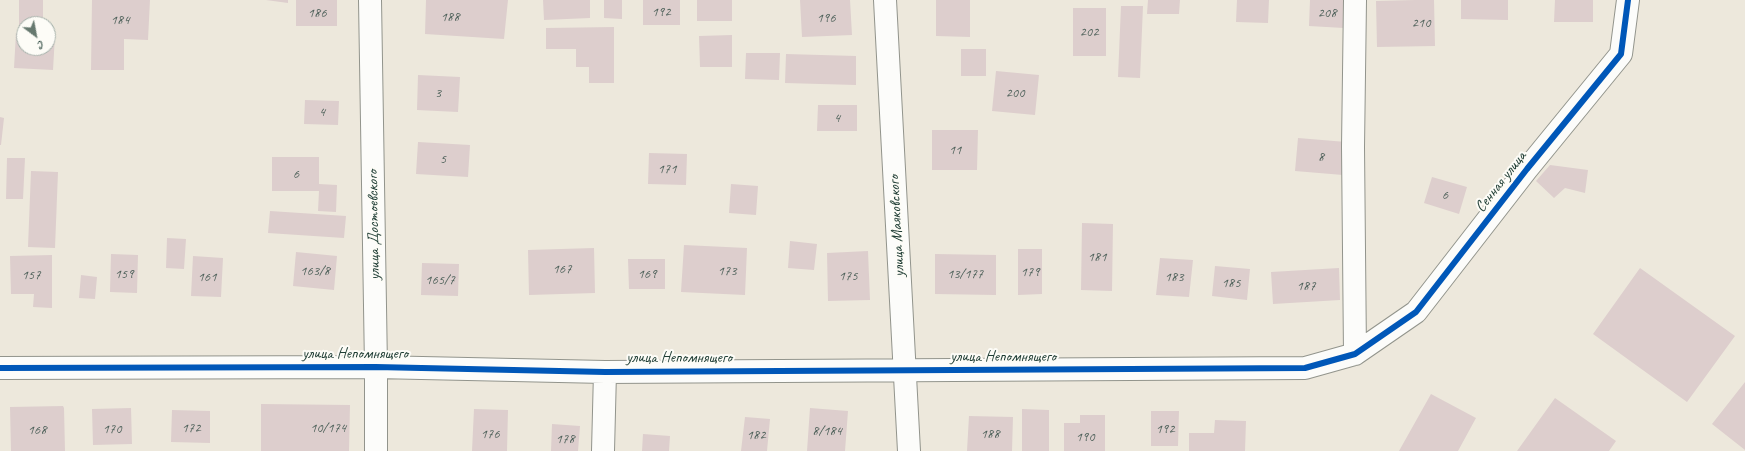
<!DOCTYPE html>
<html>
<head>
<meta charset="utf-8">
<style>
	body { margin:0 }
	#map { position:relative; width:1745px; height:451px; overflow:hidden; background:#ede8dc; font-family:Caveat,sans-serif }
	canvas { display:block }
	.north { position:absolute; left:16px; top:16px; width:40px; height:40px; box-sizing:border-box; background:#fdfcf7; border:1px solid #a4b0a9; border-radius:50%; rotate:148deg; font-size:11px; font-weight:700; line-height:16px; text-align:center; color:#1f3d34 }
	.north::after { content:''; display:block; margin:auto; width:14px; height:18px; background:#67796f; clip-path:polygon(50% 0,100% 100%,50% 72%,0 100%) }
</style>
</head>
<body>
<div id="map">
<canvas width="1745" height="451"></canvas>
<div class="north">С</div>
</div>
<script>
const g = document.querySelector('canvas').getContext('2d');
g.lineJoin = 'round';
function fill(path, color) { g.fillStyle = color; g.fill(path, 'evenodd'); }
const toPath = rows => new Path2D(rows.map(r => 'M' + r).join(''));
function strokePath(path, color, width, dash) { g.strokeStyle = color; g.lineWidth = width; g.lineCap = dash ? 'butt' : 'round'; g.setLineDash(dash || []); g.stroke(path); }
function label(font, color, halo, rows, align = 'center') {
  g.font = font + ' Caveat,sans-serif'; g.lineWidth = 4; g.setLineDash([]); g.textBaseline = 'middle'; g.strokeStyle = halo; g.fillStyle = color; for (const [text, x, y, turn = 0] of rows) {
    g.save(); g.translate(x, y); g.rotate((+turn || 0) * Math.PI / 180); g.textAlign = isNaN(turn) ? turn : align; if (halo) g.strokeText(text, 0, 0); g.fillText(text, 0, 0); g.restore();
  }
}
fill(toPath([
	[19,0,43,0,43,24,24,24,24,27,19,28],
	[92,0,150,0,148,40,124,39,124,70,91,70],
	[266,0,288,0,288,3],
	[296,0,337,0,337,26,296,26],
	[426,0,508,0,504,39,425,34],
	[543,0,590,0,590,18,544,20],
	[604,0,622,0,622,19,604,18],
	[643,0,680,0,680,25,643,25],
	[697,0,732,0,732,21,697,21],
	[800,0,850,0,852,35,802,37],
	[936,0,970,0,970,37,936,36],
	[1148,0,1180,0,1179,14,1147,14],
	[1237,0,1269,0,1268,23,1236,22],
	[1310,0,1346,0,1344,28,1309,26],
	[1415,0,1434,0,1435,46,1377,47,1376,1],
	[1461,0,1508,0,1508,20,1461,19],
	[1555,0,1593,0,1593,22,1554,22],
	[1121,6,1143,6,1140,78,1118,77],
	[1073,8,1106,8,1106,56,1073,56],
	[614,27,614,83,589,83,589,67,576,67,576,49,546,49,546,28],
	[16,33,24,33,24,48,48,48,48,34,55,35,53,70,14,68],
	[732,35,732,67,700,67,699,36],
	[961,49,986,49,986,76,961,76],
	[746,53,780,53,779,80,745,79],
	[786,54,856,56,856,85,785,83],
	[996,71,1039,75,1035,115,992,111],
	[418,75,460,77,458,112,417,110],
	[305,100,339,101,338,125,304,124],
	[818,105,857,105,857,131,817,131],
	[0,117,4,118,1,145,0,145],
	[932,130,978,130,977,170,932,170],
	[1298,138,1346,142,1343,175,1295,171],
	[418,142,470,145,468,177,416,174],
	[649,153,687,154,686,185,648,184],
	[272,157,319,157,319,184,337,185,336,212,318,211,319,191,272,191],
	[7,158,25,158,23,199,6,199],
	[1550,165,1588,170,1585,193,1565,188,1554,198,1536,181],
	[31,171,58,172,55,248,28,247],
	[1432,177,1467,187,1459,214,1424,203],
	[731,184,758,186,756,215,729,213],
	[270,211,346,216,344,238,268,233],
	[1082,223,1113,224,1112,291,1081,290],
	[167,238,186,239,184,269,166,268],
	[790,241,817,244,814,270,788,268],
	[684,245,747,248,745,295,681,292],
	[594,248,595,293,529,295,528,250],
	[1018,249,1042,249,1042,294,1018,295],
	[868,251,870,300,828,301,827,253],
	[296,252,337,256,334,290,293,286],
	[111,254,138,255,137,293,110,292],
	[935,254,996,255,996,295,935,294],
	[52,255,52,308,33,307,34,294,11,294,10,256],
	[193,256,223,258,221,297,191,296],
	[1160,258,1193,260,1189,297,1156,295],
	[628,259,665,259,665,289,629,289],
	[422,263,459,264,458,296,421,295],
	[1215,266,1250,269,1247,300,1212,296],
	[1339,268,1340,300,1273,304,1271,272],
	[1640,268,1735,336,1687,402,1593,334],
	[81,275,97,277,95,299,79,298],
	[1745,382,1745,450,1712,424],
	[1431,394,1476,418,1458,451,1399,451],
	[1555,398,1616,441,1609,451,1517,451],
	[261,404,350,405,349,451,261,451],
	[63,406,64,408,65,451,11,451,10,407],
	[131,408,132,444,93,445,92,409],
	[810,408,848,411,845,451,807,451],
	[474,409,508,410,507,451,472,451],
	[1022,409,1049,410,1049,451,1022,451],
	[172,410,210,411,210,443,171,442],
	[1151,411,1179,411,1178,446,1151,446],
	[1080,415,1105,415,1105,451,1064,451,1064,423,1080,423],
	[969,416,1013,417,1012,451,967,451],
	[745,417,770,419,767,451,741,451],
	[1215,420,1246,421,1245,451,1189,451,1189,433,1214,433],
	[552,424,580,426,578,451,551,451],
	[643,434,670,436,669,451,642,451]
]), '#ddcecd');
const minor = toPath([
	[370,0,376,367,376,451],
	[885,0,909,451],
	[1355,0,1353,147,1355,354],
	[0,368,376,367,605,372,1305,368,1355,354,1416,312,1527,169,1621,54,1628,0],
	[603,451,605,372]
]);
strokePath(minor, '#92948c', 24);
strokePath(minor, '#fcfcfa', 22);
strokePath(toPath([
	[0,368,376,367,605,372,1305,368,1355,354,1416,312,1527,169,1621,54,1628,0]
]), '#0057b8', 6);
label('14px', '#4e615a', null, [
	["192",661,12],
	["186",317,13],
	["208",1327,13],
	["188",450,17],
	["196",826,18],
	["184",120,20],
	["210",1421,23],
	["202",1089,32],
	["3",438,93],
	["200",1015,93],
	["4",322,112],
	["4",837,118],
	["11",955,150],
	["8",1321,157],
	["5",443,159],
	["171",667,169],
	["6",296,174],
	["6",1445,195],
	["181",1097,257],
	["167",562,269],
	["163/8",315,271],
	["173",727,271],
	["179",1030,272],
	["159",124,274],
	["169",647,274],
	["13/177",965,274],
	["157",31,275],
	["175",848,276],
	["161",207,277],
	["183",1174,277],
	["165/7",440,280],
	["185",1231,283],
	["187",1306,286],
	["172",191,428],
	["10/174",328,428],
	["170",112,429],
	["192",1165,429],
	["168",37,430],
	["8/184",827,431],
	["176",490,434],
	["188",990,434],
	["182",756,435],
	["190",1085,437],
	["178",565,439]
]);
label('16px', '#1f3d34', '#fdfcf7', [
	["Сенная улица",1501,182,-52],
	["улица Достоевского",374,225,-91],
	["улица Маяковского",897,226,-93],
	["улица Непомнящего",355,354],
	["улица Непомнящего",1003,357],
	["улица Непомнящего",679,358]
]);
</script>
</body>
</html>
